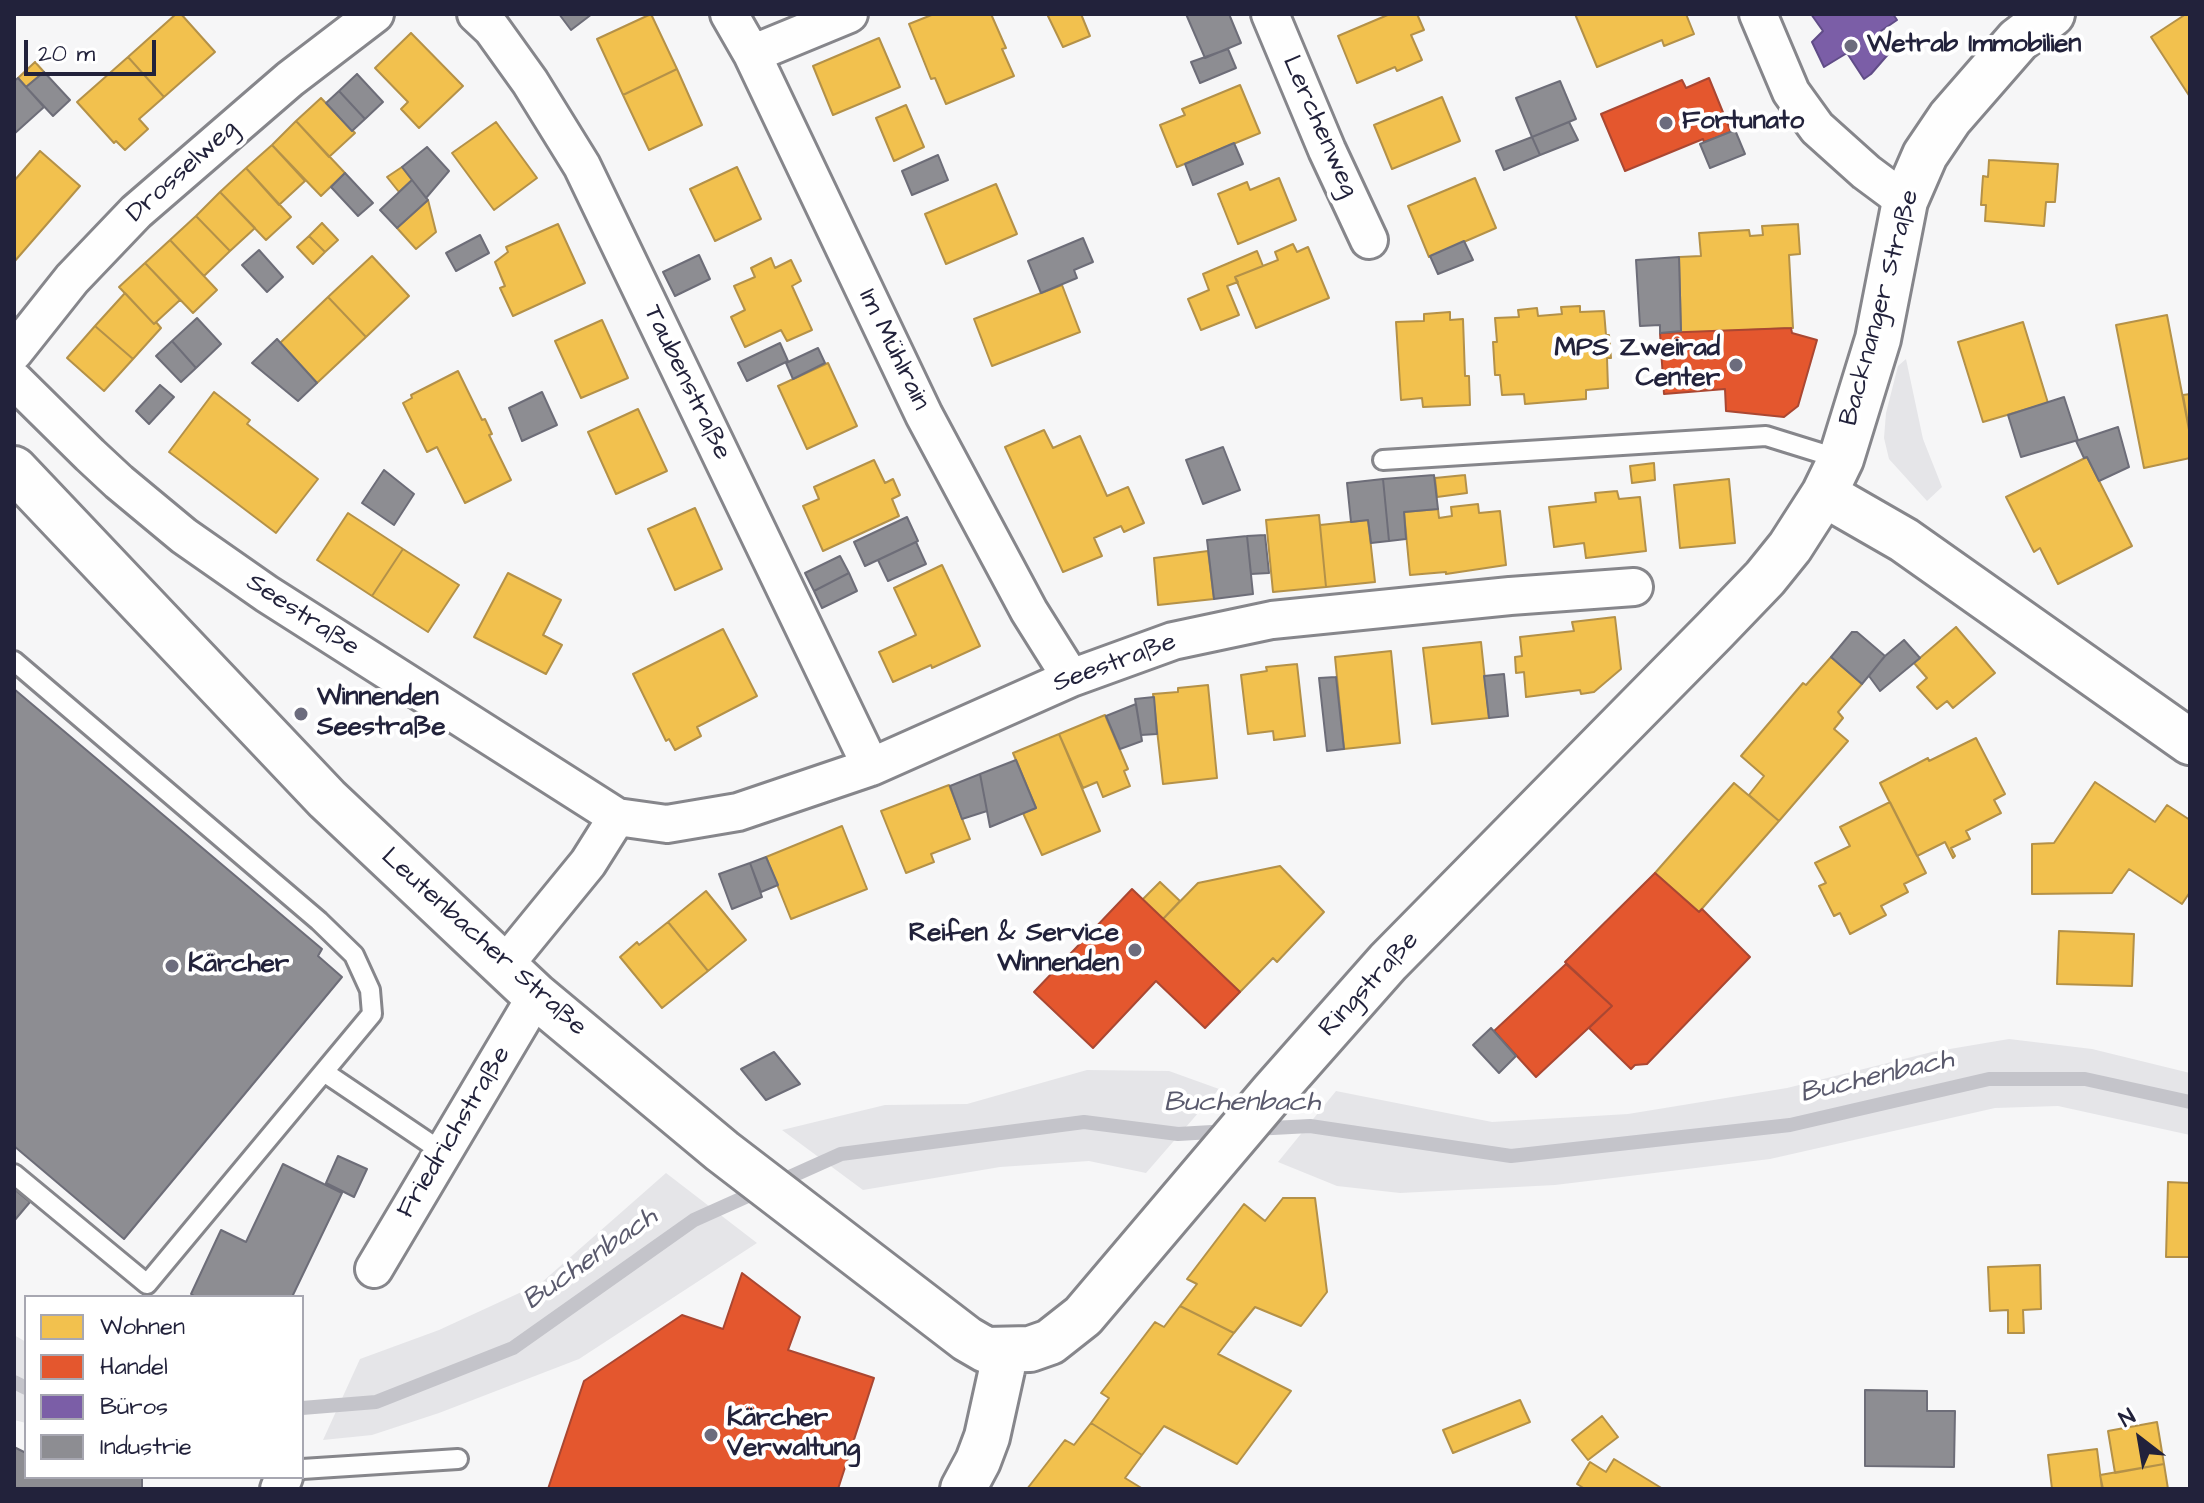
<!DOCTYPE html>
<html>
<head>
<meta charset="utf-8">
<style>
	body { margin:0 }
	#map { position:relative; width:2204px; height:1503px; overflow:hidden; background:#f6f6f7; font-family:"Architects Daughter",sans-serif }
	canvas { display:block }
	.frame { position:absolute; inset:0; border:16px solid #22223b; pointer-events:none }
	.legend { position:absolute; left:24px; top:1295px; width:280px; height:184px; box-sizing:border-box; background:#fff; border:2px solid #a7a7b1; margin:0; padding:10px 14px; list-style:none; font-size:24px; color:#22223b }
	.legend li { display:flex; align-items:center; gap:16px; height:40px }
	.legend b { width:40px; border:2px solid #a7a7b1 }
	.north { position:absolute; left:2100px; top:1399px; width:80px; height:80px; -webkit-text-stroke:6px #fff; paint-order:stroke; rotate:329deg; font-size:22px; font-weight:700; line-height:32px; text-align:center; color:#22223b }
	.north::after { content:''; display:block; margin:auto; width:28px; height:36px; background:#22223b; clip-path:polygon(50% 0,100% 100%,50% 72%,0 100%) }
	.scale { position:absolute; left:24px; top:40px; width:132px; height:36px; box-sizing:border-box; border:4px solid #22223b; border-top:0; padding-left:10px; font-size:24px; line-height:28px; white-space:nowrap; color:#22223b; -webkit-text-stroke:6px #fff; paint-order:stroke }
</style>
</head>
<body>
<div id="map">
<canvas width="2204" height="1503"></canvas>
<div class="frame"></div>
<ul class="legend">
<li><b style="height:22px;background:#f2c14e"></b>Wohnen</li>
<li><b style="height:22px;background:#e4572e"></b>Handel</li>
<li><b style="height:22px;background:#7b5ea7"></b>Büros</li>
<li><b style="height:22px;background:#8d8d92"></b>Industrie</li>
</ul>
<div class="north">N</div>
<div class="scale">20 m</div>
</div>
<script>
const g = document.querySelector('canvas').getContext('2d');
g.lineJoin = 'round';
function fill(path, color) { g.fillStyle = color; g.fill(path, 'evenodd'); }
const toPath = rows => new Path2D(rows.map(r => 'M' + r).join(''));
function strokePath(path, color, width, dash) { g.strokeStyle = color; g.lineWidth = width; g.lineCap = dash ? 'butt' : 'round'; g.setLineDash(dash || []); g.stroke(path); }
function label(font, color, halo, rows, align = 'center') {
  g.font = font + ' "Architects Daughter",sans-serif'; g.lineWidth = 8; g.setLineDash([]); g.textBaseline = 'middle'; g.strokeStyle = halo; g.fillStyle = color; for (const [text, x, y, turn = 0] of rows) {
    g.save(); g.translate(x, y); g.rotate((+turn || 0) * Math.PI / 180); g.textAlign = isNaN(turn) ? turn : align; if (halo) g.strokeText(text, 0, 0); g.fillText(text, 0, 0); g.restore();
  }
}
fill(toPath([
	[1906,359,1923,439,1942,487,1927,501,1889,459,1884,438,1886,413,1898,366],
	[2009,1039,2092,1049,2190,1073,2190,1135,2058,1106,1995,1108,1770,1159,1555,1185,1400,1193,1337,1186,1278,1162,1336,1091,1492,1122,1628,1114,1787,1088,1932,1052],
	[1087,1070,1169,1071,1219,1089,1146,1173,1089,1161,1000,1167,863,1190,782,1130,885,1105,967,1104],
	[666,1173,757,1243,579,1359,439,1413,372,1435,323,1440,360,1359,439,1330,541,1283],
	[14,1335,26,1342,26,1423,14,1420]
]), '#e5e5e8');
const homes = toPath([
	[176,14,181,14,215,52,164,97,128,57,176,14],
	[651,14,677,69,623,95,597,39,651,14],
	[934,14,991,14,1006,48,1002,49,1014,76,946,104,935,78,931,79,909,24,934,14],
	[1047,14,1081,14,1090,36,1063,47,1047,14],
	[1390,14,1417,14,1424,30,1411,35,1422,60,1397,71,1395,67,1357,83,1338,36,1390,14],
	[1575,14,1686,14,1694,34,1664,46,1662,40,1597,67,1575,14],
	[2186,14,2190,14,2190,97,2151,37,2186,14],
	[411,33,463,86,419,128,401,109,408,102,375,68,411,33],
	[879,38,900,87,833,115,813,66,879,38],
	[128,57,164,97,139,119,148,129,125,150,116,141,114,143,77,102,128,57],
	[35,62,44,72,26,87,18,78,35,62],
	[677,69,702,125,649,150,623,95,677,69],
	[1240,85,1260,133,1177,167,1160,125,1185,115,1182,109,1240,85],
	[1442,97,1460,141,1392,169,1374,125,1442,97],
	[321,98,355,133,329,157,296,121,321,98],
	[906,105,924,147,894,161,876,118,906,105],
	[296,121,345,173,321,196,272,145,296,121],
	[496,122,537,178,494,210,452,153,496,122],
	[272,145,305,181,279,205,246,168,272,145],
	[40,151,80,186,14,262,14,181,40,151],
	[1989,160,2058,164,2055,202,2046,202,2044,226,1985,221,1986,205,1981,205,1983,176,1988,177,1989,160],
	[402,167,412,180,399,192,387,177,402,167],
	[737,167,761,219,715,241,690,189,737,167],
	[246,168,291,217,266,240,220,192,246,168],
	[1279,178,1296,220,1238,244,1218,194,1247,182,1250,190,1279,178],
	[1475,178,1496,228,1429,257,1408,206,1475,178],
	[996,184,1017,234,946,264,925,214,996,184],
	[220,192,255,228,230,251,196,216,220,192],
	[428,200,436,232,416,249,397,228,428,200],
	[196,216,230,251,204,276,170,240,196,216],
	[322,223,338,240,325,252,309,236,322,223],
	[558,224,585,283,513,316,500,288,505,286,495,262,508,252,506,247,558,224],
	[1798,224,1800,254,1789,255,1793,328,1681,333,1679,257,1701,256,1699,233,1749,230,1750,236,1763,235,1762,226,1798,224],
	[309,236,325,252,313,264,297,247,309,236],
	[170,240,217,290,193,313,145,263,170,240],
	[1293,244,1297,252,1308,247,1329,298,1256,328,1235,277,1278,260,1275,252,1293,244],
	[1257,251,1263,266,1235,277,1238,282,1227,286,1239,315,1201,330,1188,299,1209,290,1203,274,1257,251],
	[372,256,409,296,366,337,328,297,372,256],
	[771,258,775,268,791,260,801,281,792,286,812,330,787,341,781,330,745,347,731,317,745,310,734,286,755,277,751,268,771,258],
	[145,263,180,300,154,324,119,287,145,263],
	[1062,285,1080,332,992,366,974,319,1062,285],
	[125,293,154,324,156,322,161,328,133,359,95,326,125,293],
	[328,297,366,337,317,383,280,343,328,297],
	[1580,306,1580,312,1604,311,1606,335,1609,335,1611,358,1607,358,1608,388,1586,390,1586,399,1525,404,1524,394,1502,395,1500,375,1495,375,1493,342,1497,342,1495,318,1519,317,1518,310,1537,308,1538,316,1562,314,1561,307,1580,306],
	[1450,312,1450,320,1463,319,1465,376,1469,376,1470,405,1423,407,1422,398,1401,400,1396,322,1424,321,1424,314,1450,312],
	[2167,315,2190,435,2190,458,2144,468,2116,325,2167,315],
	[602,320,628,378,581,398,555,341,602,320],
	[2023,322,2048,403,1983,422,1958,342,2023,322],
	[95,326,133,359,104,391,67,358,95,326],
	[828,363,857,426,807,449,778,386,828,363],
	[458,371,482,420,485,419,492,434,489,435,511,480,465,503,437,447,427,452,403,403,412,398,411,395,458,371],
	[214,392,250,420,247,424,318,479,276,533,169,452,214,392],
	[2190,394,2190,435,2183,395,2190,394],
	[638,409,667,471,616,494,588,432,638,409],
	[1044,430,1053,448,1080,436,1107,496,1128,487,1144,523,1124,532,1121,526,1094,538,1102,556,1063,572,1005,447,1044,430],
	[2087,457,2132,546,2058,584,2040,548,2034,552,2006,497,2087,457],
	[874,460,885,483,893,479,900,495,892,499,899,516,823,551,803,506,819,499,814,487,874,460],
	[1654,463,1655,480,1632,483,1630,466,1654,463],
	[1465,475,1467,493,1437,497,1435,478,1465,475],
	[1729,479,1735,543,1680,548,1674,485,1729,479],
	[1617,491,1619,499,1640,497,1646,551,1586,558,1584,543,1554,547,1549,507,1596,502,1595,493,1617,491],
	[1478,504,1479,513,1500,511,1506,565,1446,574,1446,572,1410,575,1404,512,1438,509,1439,518,1452,516,1451,507,1478,504],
	[695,508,722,569,675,590,648,529,695,508],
	[348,513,403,549,372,596,317,560,348,513],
	[1319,515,1326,587,1273,592,1266,520,1319,515],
	[1368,520,1375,582,1326,587,1320,525,1368,520],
	[403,549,459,585,428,632,372,596,403,549],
	[1208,551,1214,599,1158,605,1154,558,1208,551],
	[942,565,980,646,932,668,931,665,893,682,879,652,916,635,894,588,942,565],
	[508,573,561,600,543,635,562,645,546,674,474,637,508,573],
	[1615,617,1621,669,1594,692,1581,694,1580,690,1526,697,1524,672,1516,673,1515,657,1522,656,1520,637,1574,631,1572,622,1615,617],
	[1956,627,1995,673,1953,708,1947,701,1937,709,1917,687,1927,678,1914,663,1956,627],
	[723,629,757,696,697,727,701,736,675,750,669,739,666,741,633,674,723,629],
	[1481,642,1489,718,1432,724,1423,648,1481,642],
	[1391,651,1400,743,1344,749,1335,657,1391,651],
	[1831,657,1862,684,1838,712,1843,718,1834,729,1848,741,1779,821,1749,795,1764,776,1741,756,1803,683,1806,685,1831,657],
	[1297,664,1305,736,1274,740,1273,731,1248,734,1241,675,1267,671,1266,667,1297,664],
	[1208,685,1217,778,1163,784,1153,694,1178,692,1178,688,1208,685],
	[1105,715,1128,769,1124,771,1130,786,1103,797,1097,782,1083,788,1059,734,1105,715],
	[1059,734,1100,831,1042,855,1023,813,1036,808,1013,753,1059,734],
	[1976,738,2005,794,1994,800,2001,813,1966,831,1970,839,1951,848,1955,856,1953,858,1945,842,1917,856,1880,783,1928,758,1929,761,1976,738],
	[2095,782,2155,822,2167,805,2190,820,2190,892,2182,904,2129,869,2112,893,2032,894,2032,844,2054,843,2095,782],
	[1734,783,1779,821,1699,912,1655,873,1734,783],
	[949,785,970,839,931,854,934,862,906,873,881,811,949,785],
	[1890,802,1926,873,1904,884,1908,892,1881,906,1886,915,1850,934,1840,913,1834,916,1819,886,1826,883,1815,863,1850,846,1840,827,1890,802],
	[842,826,867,889,791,919,766,857,842,826],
	[1280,866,1324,912,1277,962,1273,958,1240,992,1163,919,1198,883,1280,866],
	[1160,882,1180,901,1163,919,1142,900,1160,882],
	[706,891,746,940,708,971,668,922,706,891],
	[668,922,708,971,662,1008,620,957,637,942,639,945,668,922],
	[2059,931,2134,934,2132,986,2057,984,2059,931],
	[2168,1182,2190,1183,2190,1257,2166,1257,2168,1182],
	[1283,1198,1315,1198,1327,1292,1301,1326,1255,1307,1234,1333,1180,1306,1197,1284,1187,1279,1244,1204,1265,1221,1283,1198],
	[2040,1265,2041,1309,2023,1310,2024,1333,2008,1333,2008,1310,1990,1311,1988,1267,2040,1265],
	[1180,1306,1234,1333,1218,1354,1291,1391,1237,1464,1164,1426,1142,1455,1091,1423,1109,1398,1101,1393,1155,1322,1164,1327,1180,1306],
	[1520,1400,1530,1422,1453,1453,1443,1430,1520,1400],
	[1602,1416,1618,1437,1588,1460,1572,1440,1602,1416],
	[2157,1422,2164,1464,2115,1473,2108,1431,2157,1422],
	[1091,1423,1142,1455,1125,1478,1143,1489,1027,1489,1065,1440,1074,1445,1091,1423],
	[2097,1449,2102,1489,2052,1489,2048,1455,2097,1449],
	[1614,1459,1663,1489,1585,1489,1577,1484,1590,1462,1606,1472,1614,1459],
	[2164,1464,2168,1489,2103,1489,2100,1475,2164,1464]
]);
fill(homes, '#f2c14e');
strokePath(homes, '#b49148', 2);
const shops = toPath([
	[1709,78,1731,132,1704,142,1703,139,1625,171,1601,114,1682,80,1686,88,1709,78],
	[1791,328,1792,333,1817,340,1798,406,1784,417,1726,411,1725,389,1664,394,1660,333,1791,328],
	[1655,873,1699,912,1702,909,1750,957,1647,1064,1635,1065,1631,1069,1589,1028,1612,1006,1565,962,1655,873],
	[1132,889,1240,992,1205,1028,1156,981,1093,1048,1034,992,1132,889],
	[1566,964,1612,1006,1536,1077,1494,1031,1566,964],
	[742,1273,800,1317,788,1350,874,1378,838,1489,548,1489,584,1381,682,1315,723,1329,742,1273]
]);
fill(shops, '#e4572e');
strokePath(shops, '#aa4732', 2);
const offices = toPath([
	[1811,14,1893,14,1897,20,1878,33,1891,51,1871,74,1864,79,1847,53,1824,67,1812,42,1823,31,1811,14]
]);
fill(offices, '#7b5ea7');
strokePath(offices, '#604c87', 2);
const industry = toPath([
	[559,14,592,14,571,30,559,14],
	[1186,14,1229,14,1241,43,1205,58,1186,14],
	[1228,49,1236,68,1200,83,1191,62,1228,49],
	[44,72,70,100,53,116,26,87,44,72],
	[357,74,383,102,365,119,339,91,357,74],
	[18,78,44,107,14,134,14,81,18,78],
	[1560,81,1576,119,1532,137,1516,98,1560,81],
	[339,91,365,119,352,131,326,103,339,91],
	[1569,122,1578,140,1540,155,1532,137,1569,122],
	[1735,130,1745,154,1710,168,1700,144,1735,130],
	[1532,137,1540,155,1504,170,1496,151,1532,137],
	[1234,143,1243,164,1193,185,1185,164,1234,143],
	[427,147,449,171,426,198,402,167,427,147],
	[938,155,948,180,912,195,902,171,938,155],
	[345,173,373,203,358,216,331,187,345,173],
	[412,180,428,200,397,228,380,210,412,180],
	[480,235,489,253,456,271,446,253,480,235],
	[1083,238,1093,262,1074,270,1077,278,1041,293,1028,261,1083,238],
	[1464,241,1473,260,1438,274,1430,256,1464,241],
	[259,250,283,277,267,292,242,265,259,250],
	[699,255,710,279,675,296,663,272,699,255],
	[1679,257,1681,331,1660,333,1660,325,1640,326,1636,260,1679,257],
	[197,318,221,344,196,368,172,341,197,318],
	[277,339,317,383,298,401,252,363,277,339],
	[172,341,196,368,181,382,156,356,172,341],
	[780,343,788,361,747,381,738,363,780,343],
	[818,348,825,363,793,379,786,363,818,348],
	[160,385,174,397,149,424,136,411,160,385],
	[542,392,557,425,522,441,509,408,542,392],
	[2064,397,2078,440,2021,457,2008,415,2064,397],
	[2118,427,2129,467,2099,481,2087,457,2084,458,2076,441,2118,427],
	[1223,447,1240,490,1203,504,1186,460,1223,447],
	[384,470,414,494,394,525,362,503,384,470],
	[1434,475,1438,509,1404,512,1406,539,1389,541,1383,479,1434,475],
	[1383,479,1389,541,1371,543,1368,520,1351,522,1347,483,1383,479],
	[907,517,918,541,865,566,854,542,907,517],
	[1265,535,1269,573,1251,574,1247,536,1265,535],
	[1247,536,1253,594,1214,599,1207,540,1247,536],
	[916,542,926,564,888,581,878,560,916,542],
	[840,556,849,573,814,591,805,573,840,556],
	[849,573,857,591,822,608,814,591,849,573],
	[1852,632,1857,632,1885,656,1862,684,1831,657,1852,632],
	[1904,640,1920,658,1880,691,1869,676,1885,656,1904,640],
	[1504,674,1508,716,1489,718,1484,676,1504,674],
	[1336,677,1344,749,1327,751,1319,678,1336,677],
	[14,689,322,949,318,956,342,977,124,1239,14,1146,14,689],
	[1154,697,1157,734,1141,735,1135,699,1154,697],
	[1136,704,1142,741,1120,749,1106,716,1136,704],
	[1016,760,1036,808,990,827,980,774,1016,760],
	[980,774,987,811,962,819,950,786,980,774],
	[766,857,778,885,761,892,750,863,766,857],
	[750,863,762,897,732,909,719,874,750,863],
	[1491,1028,1516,1056,1499,1073,1473,1045,1491,1028],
	[774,1052,800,1084,766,1100,741,1069,774,1052],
	[338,1156,367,1169,354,1197,326,1183,338,1156],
	[283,1164,342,1193,292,1297,196,1297,191,1294,221,1230,246,1242,283,1164],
	[14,1189,30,1202,14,1221,14,1189],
	[1865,1390,1927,1391,1927,1411,1955,1411,1954,1467,1865,1466,1865,1390],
	[14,1447,26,1453,26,1477,142,1477,142,1489,14,1489,14,1447]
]);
fill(industry, '#8d8d92');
strokePath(industry, '#6d6d78', 2);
strokePath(toPath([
	[1254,1129,1310,1126,1511,1156,1790,1125,1989,1079,2085,1079,2190,1102],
	[14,1382,26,1388],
	[302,1408,376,1402,513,1348,694,1220,841,1154,1084,1122,1178,1134,1229,1131]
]), '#c4c4ca', 14);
const service = toPath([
	[1383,460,1766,436,1840,459],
	[14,661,319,921,354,955,370,990,372,1014,147,1284,14,1174],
	[324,1072,444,1153],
	[302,1469,458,1459]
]);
const minor = toPath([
	[476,14,492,29,530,82,582,166,871,767],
	[729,14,752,54,924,415,1029,611,1071,678],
	[1270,14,1327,150,1369,240],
	[1758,14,1791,92,1817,128,1866,172,1905,201],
	[752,54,849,14],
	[14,352,72,279,136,212,290,79,375,14],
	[14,380,90,455,119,482,184,536,267,594,617,817,667,824,738,812,871,767,1071,678,1173,641,1272,620,1510,596,1634,587],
	[503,967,588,863,617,817],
	[374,1269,536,996],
	[279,1489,284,1477]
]);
const tertiary = toPath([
	[14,469,327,799,536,996,722,1151,967,1339,986,1350,1030,1349,1050,1342,1083,1316,1273,1092,1388,962,1714,631,1765,578,1790,547,1824,494,1841,459,1878,339,1905,201,1925,155,1950,118,2018,40,2052,14],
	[1824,494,1904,540,2190,742],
	[963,1489,978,1461,987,1437,1006,1351]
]);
strokePath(service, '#86868b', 24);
strokePath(minor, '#86868b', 42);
strokePath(tertiary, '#86868b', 50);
strokePath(service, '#fefefe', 18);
strokePath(minor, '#fefefe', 36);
strokePath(tertiary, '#fefefe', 44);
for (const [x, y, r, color] of [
	[1851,46,8,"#6c6c7d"],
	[1666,123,8,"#6c6c7d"],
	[1736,365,8,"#6c6c7d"],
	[301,714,8,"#6c6c7d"],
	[1135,950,8,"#6c6c7d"],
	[172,966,8,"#6c6c7d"],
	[711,1435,8,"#6c6c7d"]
]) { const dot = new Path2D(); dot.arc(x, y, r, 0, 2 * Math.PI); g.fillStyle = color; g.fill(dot); strokePath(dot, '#fff', 3); }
label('bold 26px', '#22223b', '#fff', [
	["Wetrab Immobilien",1867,46],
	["Fortunato",1682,123],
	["MPS Zweirad",1720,350,"right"],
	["Center",1720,380,"right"],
	["Winnenden",317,699],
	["Seestraße",317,729],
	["Reifen & Service",1119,935,"right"],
	["Winnenden",1119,965,"right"],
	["Kärcher",188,966],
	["Kärcher",727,1420],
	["Verwaltung",727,1450]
], 'left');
label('26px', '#22223b', '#fff', [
	["Lerchenweg",1319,127,66],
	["Drosselweg",183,172,-42],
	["Backnanger Straße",1881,308,-75],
	["Im Mühlrain",893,350,64],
	["Taubenstraße",686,383,64],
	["Seestraße",302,616,33],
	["Seestraße",1115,664,-20],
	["Leutenbacher Straße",483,943,42],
	["Ringstraße",1370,985,-47],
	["Friedrichstraße",455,1133,-59]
]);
label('italic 28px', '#5a5a6d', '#fff', [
	["Buchenbach",1877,1078,-13],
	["Buchenbach",1242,1104],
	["Buchenbach",591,1260,-35]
]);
</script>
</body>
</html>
